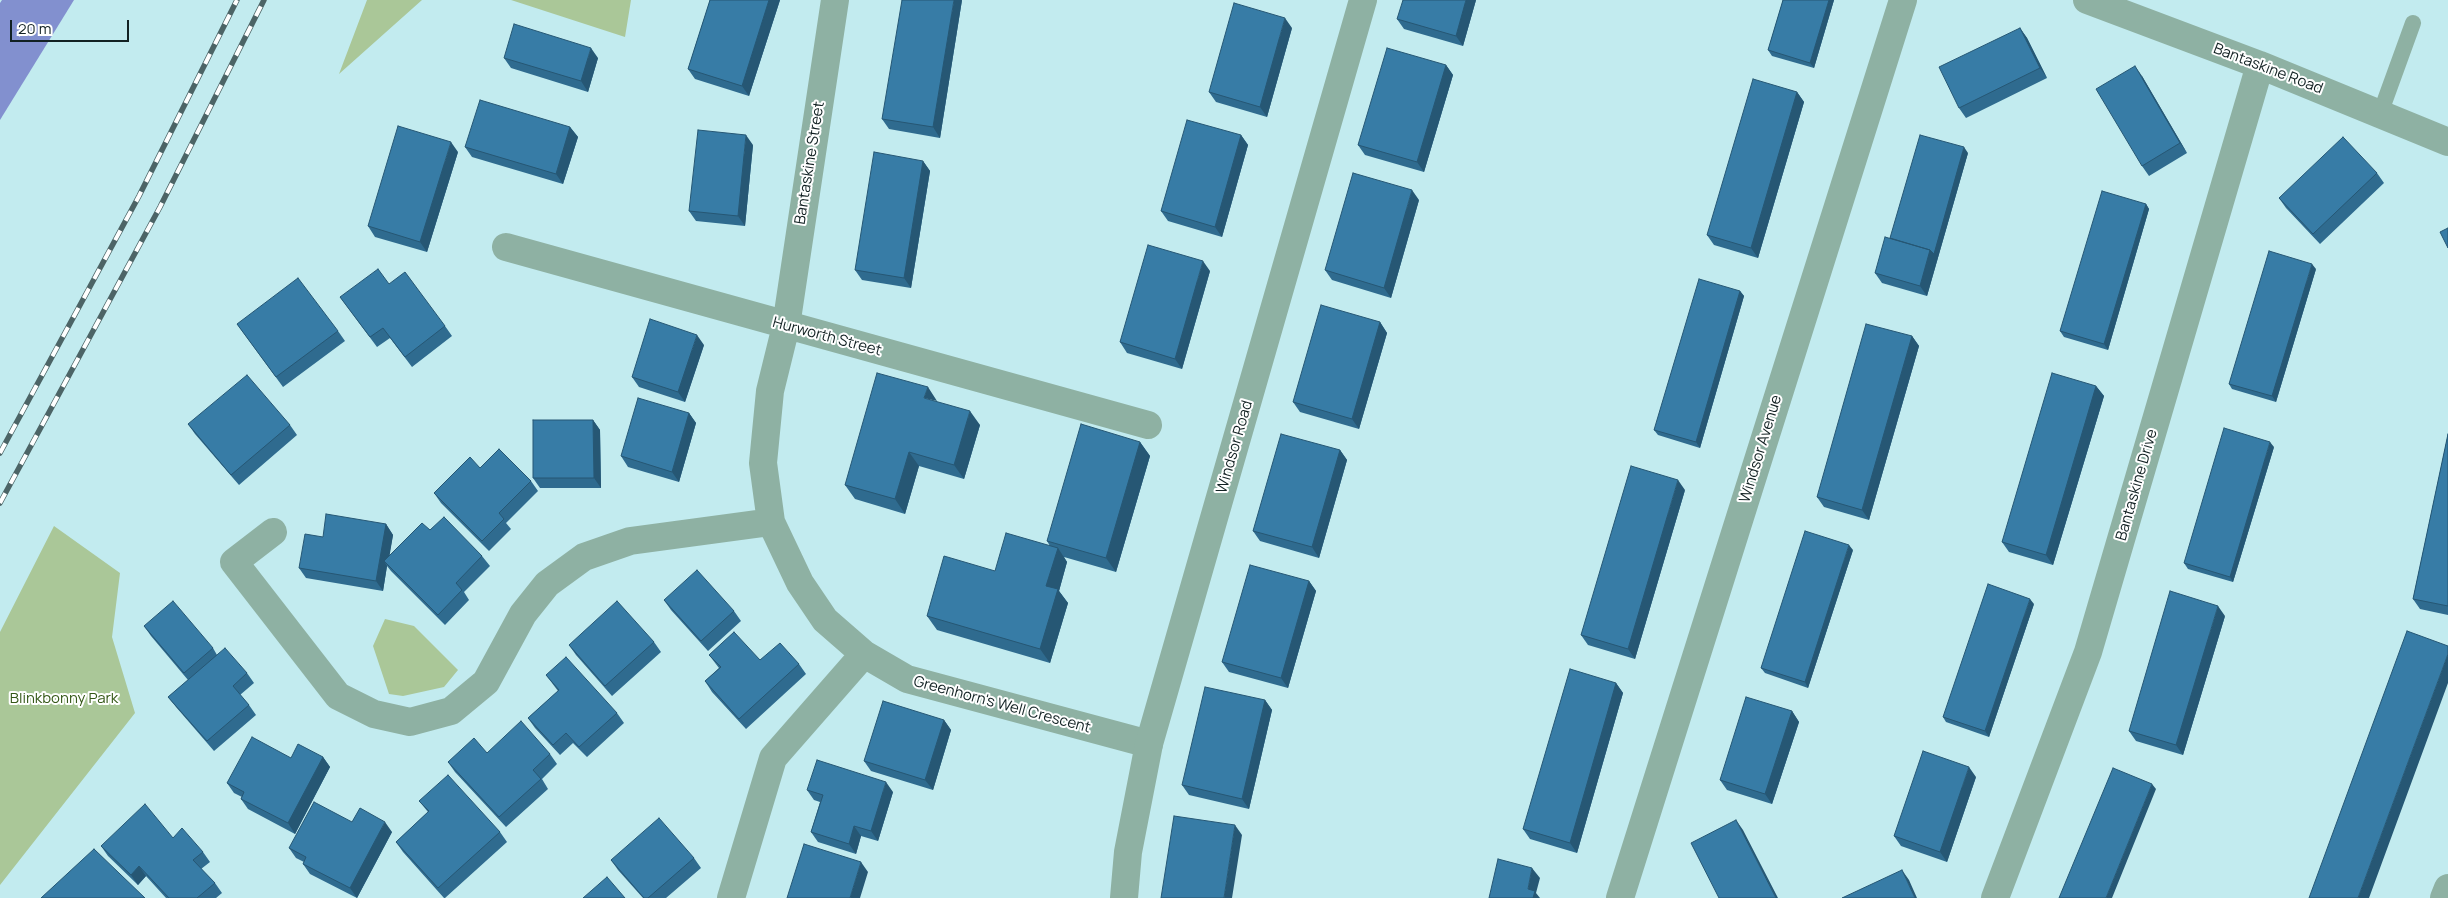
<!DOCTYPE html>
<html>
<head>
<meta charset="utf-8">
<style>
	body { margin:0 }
	#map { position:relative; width:2448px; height:898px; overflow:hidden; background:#c2ebef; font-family:Manrope,sans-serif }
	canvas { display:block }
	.scale { position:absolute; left:10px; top:20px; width:119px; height:22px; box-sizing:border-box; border:2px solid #122123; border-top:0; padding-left:6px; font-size:15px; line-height:18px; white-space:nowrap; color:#122123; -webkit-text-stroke:4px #fff; paint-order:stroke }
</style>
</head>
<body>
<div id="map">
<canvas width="2448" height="898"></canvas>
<div class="scale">20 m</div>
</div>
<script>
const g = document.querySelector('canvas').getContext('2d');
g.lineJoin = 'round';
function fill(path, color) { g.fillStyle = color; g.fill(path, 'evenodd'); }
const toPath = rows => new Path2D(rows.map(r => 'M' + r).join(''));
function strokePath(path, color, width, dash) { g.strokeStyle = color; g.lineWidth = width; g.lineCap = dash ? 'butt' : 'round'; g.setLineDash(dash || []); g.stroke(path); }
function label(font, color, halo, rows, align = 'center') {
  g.font = font + ' Manrope,sans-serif'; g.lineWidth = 4; g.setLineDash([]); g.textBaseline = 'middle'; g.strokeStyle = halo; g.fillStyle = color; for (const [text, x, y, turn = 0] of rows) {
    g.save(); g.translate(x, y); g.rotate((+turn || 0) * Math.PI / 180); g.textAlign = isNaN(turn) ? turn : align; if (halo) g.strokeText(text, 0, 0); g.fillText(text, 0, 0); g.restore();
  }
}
fill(toPath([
	[367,0,422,0,339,74],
	[511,0,631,0,625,37],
	[54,526,120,573,112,637,135,713,0,885,0,632],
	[385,619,414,626,458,670,444,687,403,696,389,694,373,646]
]), '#aac798');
fill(toPath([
	[2,0,74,0,0,120,0,3]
]), '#8290cf');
strokePath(toPath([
	[2380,114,2413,23]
]), '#8eb1a3', 16);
strokePath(toPath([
	[835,0,786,326,770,391,763,463,771,522,800,583,825,620,864,654,907,679,1149,744],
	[2087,0,2260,65,2448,142],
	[506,247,1148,425],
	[273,532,234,562,338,696,374,714,410,722,451,711,486,682,523,614,547,584,584,557,630,541,771,522],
	[731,898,773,758,864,654],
	[1620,898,1903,0],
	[1995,898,2088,652,2260,65],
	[2444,898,2448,888]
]), '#8eb1a3', 28);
strokePath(toPath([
	[1124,898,1128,852,1149,744,1363,0]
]), '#8eb1a3', 28);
const rail = toPath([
	[0,453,139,196,237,0],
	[0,503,160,207,264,0]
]);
strokePath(rail, '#4c6466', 5.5);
strokePath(rail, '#fff', 4, [11]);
fill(toPath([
	[710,0,780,0,749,96,695,79,688,69],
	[962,0,940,138,889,129,882,119],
	[1476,0,1463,46,1404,29,1397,19],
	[1783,0,1834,0,1814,68,1772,56,1768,50],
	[1292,28,1267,117,1216,102,1209,92],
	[2020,28,2027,38,2047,78,1966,118,1959,108],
	[504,58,598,58,588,92,511,68],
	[1446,65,1453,75,1424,172,1365,155,1358,145],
	[2142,76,2187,153,2149,176,2142,166],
	[1797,92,1804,102,1758,258,1714,245,1707,235],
	[570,127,578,137,563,184,472,157,465,147],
	[1241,135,1248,145,1222,237,1168,221,1161,211],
	[753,145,745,226,696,221,689,211],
	[458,152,427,252,375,237,368,226],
	[1968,153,1927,296,1882,283,1875,273,1890,238],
	[923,161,930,171,911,288,862,280,855,270],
	[2377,173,2384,183,2320,244,2286,208,2279,198],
	[1419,200,1391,298,1332,280,1325,270],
	[2146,204,2149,209,2108,350,2064,337,2060,331],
	[2316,269,2276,402,2232,389,2229,384],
	[1210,271,1182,369,1127,353,1120,342],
	[389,284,445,326,452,336,412,367,390,338,377,347,340,297],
	[1740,291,1744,296,1700,448,1658,435,1654,430],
	[1380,322,1387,333,1359,429,1300,412,1293,402],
	[237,324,338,331,345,341,283,387],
	[1912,336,1919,346,1869,520,1824,507,1817,497],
	[704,345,685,402,639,387,632,377],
	[2096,386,2104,396,2053,565,2009,552,2002,542],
	[937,402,980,425,964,479,919,466,905,514,855,499,845,485],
	[689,413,696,423,679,482,628,467,621,456],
	[593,420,600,430,601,488,540,488,533,478],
	[188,424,290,425,297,435,239,485,195,434],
	[2448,434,2448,615,2420,609,2413,599],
	[1140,442,1150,456,1116,572,1064,557,1067,562,1059,591,1068,603,1050,663,937,630,927,616,995,571,1050,546,1047,541],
	[2274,447,2233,582,2188,569,2184,563],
	[1340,450,1347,460,1319,558,1260,541,1253,531],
	[480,468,531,481,538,491,506,523,511,529,489,551,441,503,434,493],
	[1685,490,1635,659,1588,645,1581,635],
	[386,524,393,535,389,556,430,530,482,556,490,566,464,592,469,600,445,625,391,571,387,566,383,591,306,578,299,568,323,537],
	[1853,550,1808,688,1765,673,1761,668],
	[1309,581,1316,591,1288,688,1229,672,1222,662],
	[664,600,734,611,741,621,708,651,671,610],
	[2034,604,1989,737,1946,722,1943,717],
	[2225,616,2183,755,2136,741,2129,731],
	[144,626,213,648,217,655,247,673,254,683,240,695,249,705,256,715,214,751,176,707,168,697,188,680,151,636],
	[654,642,661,652,612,696,576,655,569,645],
	[709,655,799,664,806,674,746,729,712,692,705,681,719,668],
	[546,675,617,713,624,723,587,757,573,743,560,755,535,728,528,718,558,691],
	[1616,683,1623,693,1577,853,1530,839,1523,829],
	[1265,700,1272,710,1249,809,1189,795,1182,785],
	[1792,711,1799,722,1772,804,1727,790,1720,780],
	[944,720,951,730,933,790,871,771,864,761],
	[487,753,550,754,557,764,542,779,548,789,506,827,455,772,448,762],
	[323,757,330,767,295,834,248,809,241,799,242,797,234,793,227,783,291,758],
	[1976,777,1947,862,1901,846,1894,836],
	[807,790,893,792,878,841,861,836,856,854,818,842,811,832,820,802,814,800],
	[419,801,500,832,507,842,445,898,444,898,403,852,396,842,428,812],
	[352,822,392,832,357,898,310,874,303,864,304,862,296,858,289,848],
	[173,838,203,852,210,862,201,869,215,883,222,893,216,898,166,898,146,876,138,885,108,856,101,846],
	[694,858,701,868,666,898,643,898,618,870,611,860]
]), '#2f6b8f');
fill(toPath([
	[769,0,780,0,749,96,742,86],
	[954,0,962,0,940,138,933,127],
	[1466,0,1476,0,1463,46,1456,36],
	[1829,0,1834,0,1814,68,1810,63],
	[1285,18,1292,28,1267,117,1260,107],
	[2020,28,2027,38,2047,78,2040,68],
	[591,48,598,58,588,92,581,81],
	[1446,65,1453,75,1424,172,1417,162],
	[2135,66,2142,76,2187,153,2180,143],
	[1797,92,1804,102,1758,258,1751,248],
	[570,127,578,137,563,184,556,174],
	[746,135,753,145,745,226,738,216],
	[1241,135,1248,145,1222,237,1215,227],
	[451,142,458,152,427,252,420,242],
	[1964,147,1968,153,1927,296,1920,286,1930,250],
	[923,161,930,171,911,288,904,278],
	[1412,190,1419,200,1391,298,1384,288],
	[2146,204,2149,209,2108,350,2104,344],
	[1203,261,1210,271,1182,369,1175,359],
	[2312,264,2316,269,2276,402,2272,396],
	[1740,291,1744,296,1700,448,1696,442],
	[1380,322,1387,333,1359,429,1352,419],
	[697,335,704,345,685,402,678,392],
	[1912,336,1919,346,1869,520,1862,510],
	[2096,386,2104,396,2053,565,2046,555],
	[928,387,937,401,924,398],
	[970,411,980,425,964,479,954,465],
	[689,413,696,423,679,482,672,472],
	[593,420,600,430,601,488,594,478],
	[1140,442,1150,456,1116,572,1106,558],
	[2270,442,2274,447,2233,582,2230,577],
	[1340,450,1347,460,1319,558,1312,547],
	[909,452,919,466,905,514,895,499],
	[1678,480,1685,490,1635,659,1628,649],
	[386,524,393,535,388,565,384,561,387,566,383,591,376,581],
	[1849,545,1853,550,1808,688,1805,682],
	[1058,548,1067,562,1059,591,1068,603,1050,663,1040,649,1046,586],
	[1309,581,1316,591,1288,688,1281,678],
	[2030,599,2034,604,1989,737,1985,731],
	[2218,606,2225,616,2183,755,2176,745],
	[2448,654,2448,683,2369,898,2358,898],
	[1616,683,1623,693,1577,853,1570,843],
	[1265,700,1272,710,1249,809,1242,799],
	[1792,711,1799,722,1772,804,1765,794],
	[944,720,951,730,933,790,925,780],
	[323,757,330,767,295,834,288,823],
	[1969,767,1976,777,1947,862,1940,852],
	[886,782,893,792,878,841,871,831],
	[2152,784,2156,789,2112,898,2106,898],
	[1736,820,1743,830,1778,898,1776,898],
	[385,822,392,832,357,898,350,888],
	[1235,825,1242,835,1232,898,1224,898],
	[854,826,861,836,856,854,849,844],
	[861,862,868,872,860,898,850,898],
	[139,866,146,876,138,885,131,875],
	[1532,868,1540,878,1536,893,1540,898,1533,898,1528,889],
	[1902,870,1909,880,1917,898,1915,898]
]), '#265774');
const building = toPath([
	[710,0,769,0,742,86,688,69,710,0],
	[902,0,954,0,933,127,882,119,902,0],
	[1403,0,1466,0,1456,36,1397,19,1403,0],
	[1783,0,1829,0,1810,63,1768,50,1783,0],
	[1234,3,1285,18,1260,107,1209,92,1234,3],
	[514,24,591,48,581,81,504,58,514,24],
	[2020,28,2040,68,1959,108,1939,67,2020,28],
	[1387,48,1446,65,1417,162,1358,145,1387,48],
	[2135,66,2180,143,2142,166,2096,89,2135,66],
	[1753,79,1797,92,1751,248,1707,235,1753,79],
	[480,100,570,127,556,174,465,147,480,100],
	[1187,120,1241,135,1215,227,1161,211,1187,120],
	[398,126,451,142,420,242,368,226,398,126],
	[698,130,746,135,738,216,689,211,698,130],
	[1920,135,1964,147,1934,254,1930,250,1890,238,1920,135],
	[2343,137,2377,173,2313,234,2279,198,2343,137],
	[874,152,923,161,904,278,855,270,874,152],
	[1353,173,1412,190,1384,288,1325,270,1353,173],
	[2102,191,2146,204,2104,344,2060,331,2102,191],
	[2448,228,2448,248,2440,232,2448,228],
	[1885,237,1930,250,1920,286,1875,273,1885,237],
	[1148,245,1203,261,1175,359,1120,342,1148,245],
	[2269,251,2312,264,2272,396,2229,384,2269,251],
	[378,269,389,284,405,272,445,326,405,357,383,328,370,337,340,297,378,269],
	[298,278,338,331,276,377,237,324,298,278],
	[1699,279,1740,291,1696,442,1654,430,1699,279],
	[1321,305,1380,322,1352,419,1293,402,1321,305],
	[650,319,697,335,678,392,632,377,650,319],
	[1866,324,1912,336,1862,510,1817,497,1866,324],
	[877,373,928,387,924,398,970,411,954,465,909,452,895,499,845,485,877,373],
	[2052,373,2096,386,2046,555,2002,542,2052,373],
	[247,375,290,425,231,475,188,424,247,375],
	[638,398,689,413,672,472,621,456,638,398],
	[533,420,593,420,594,478,533,478,533,420],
	[1081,424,1140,442,1106,558,1047,541,1081,424],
	[2224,428,2270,442,2230,577,2184,563,2224,428],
	[1281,434,1340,450,1312,547,1253,531,1281,434],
	[2448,434,2448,606,2413,599,2448,434],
	[499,449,531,481,499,513,504,519,482,541,434,493,470,457,480,468,499,449],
	[1631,466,1678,480,1628,649,1581,635,1631,466],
	[326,514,386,524,376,581,299,568,305,534,323,537,326,514],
	[444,517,482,556,456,583,462,590,438,615,384,561,422,523,430,530,444,517],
	[1805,531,1849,545,1805,682,1761,668,1805,531],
	[1006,533,1058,548,1046,586,1058,589,1040,649,927,616,944,556,995,571,1006,533],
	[1250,565,1309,581,1281,678,1222,662,1250,565],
	[697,570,734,611,701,641,664,600,697,570],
	[1988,584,2030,599,1985,731,1943,717,1988,584],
	[2170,591,2218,606,2176,745,2129,731,2170,591],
	[173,601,213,648,184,673,144,626,173,601],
	[617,601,654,642,605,686,569,645,617,601],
	[2407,631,2448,646,2448,654,2358,898,2309,898,2407,631],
	[734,632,760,660,780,643,799,664,739,719,705,681,721,667,709,655,734,632],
	[225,648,247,673,233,686,249,705,207,741,168,697,225,648],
	[566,657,617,713,579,747,566,733,553,745,528,718,559,690,546,675,566,657],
	[1570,669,1616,683,1570,843,1523,829,1570,669],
	[1205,687,1265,700,1242,799,1182,785,1205,687],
	[1746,697,1792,711,1765,794,1720,780,1746,697],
	[883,701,944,720,925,780,864,761,883,701],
	[521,721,550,754,533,770,541,779,499,817,448,762,474,738,487,753,521,721],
	[252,737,291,758,298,744,323,757,288,823,241,799,244,792,227,783,252,737],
	[1923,751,1969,767,1940,852,1894,836,1923,751],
	[817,760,886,782,871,831,854,826,849,844,811,832,823,795,807,790,817,760],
	[2113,768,2152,784,2106,898,2059,898,2113,768],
	[448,775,500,832,438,888,396,842,429,811,419,801,448,775],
	[314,802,352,822,360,808,385,822,350,888,303,864,306,857,289,848,314,802],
	[145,804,173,838,182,828,203,852,193,860,215,883,197,898,169,898,139,866,131,875,101,846,145,804],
	[1174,816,1235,825,1224,898,1161,898,1174,816],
	[659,818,694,858,648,898,644,898,611,860,659,818],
	[1736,820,1776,898,1719,898,1691,843,1736,820],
	[804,844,861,862,850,898,787,898,804,844],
	[94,849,145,898,41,898,94,849],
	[1498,859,1532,868,1528,889,1535,891,1533,898,1489,898,1498,859],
	[1902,870,1915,898,1842,898,1902,870],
	[607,877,625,898,583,898,607,877]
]);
fill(building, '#377ca6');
strokePath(building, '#265774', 1);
label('15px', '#122123', '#fff', [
	["Bantaskine Road",2268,69,21],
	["Bantaskine Street",810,163,-81],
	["Hurworth Street",827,337,15],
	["Windsor Road",1235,447,-74],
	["Windsor Avenue",1761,449,-73],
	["Bantaskine Drive",2137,485,-74],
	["Greenhorn's Well Crescent",1002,705,15]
]);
label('15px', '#355818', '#fff', [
	["Blinkbonny Park",64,699]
]);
</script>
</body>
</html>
